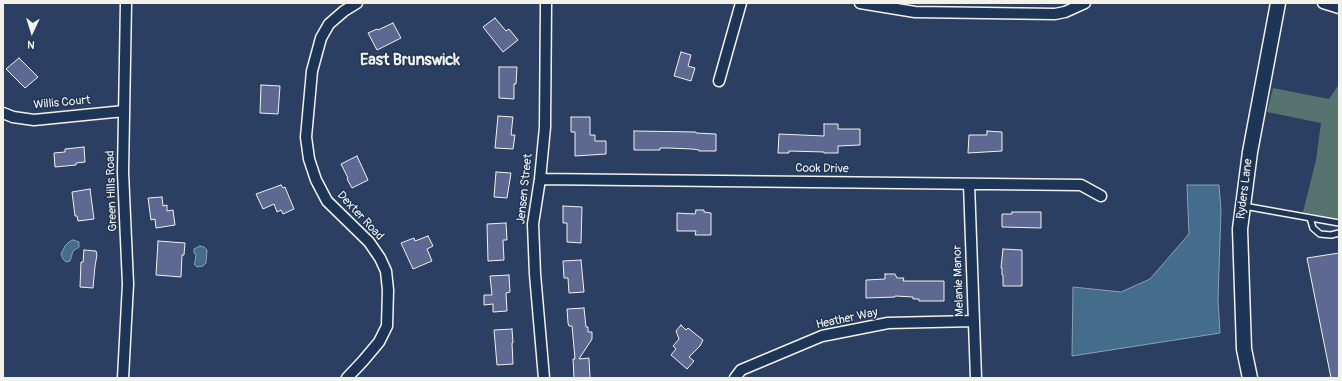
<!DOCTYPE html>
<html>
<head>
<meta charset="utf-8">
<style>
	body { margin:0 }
	#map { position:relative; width:1342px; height:381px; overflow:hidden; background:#2a3f62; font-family:Pangolin,sans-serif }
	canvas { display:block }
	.frame { position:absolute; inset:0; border:4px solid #f4f1e8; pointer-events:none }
	.north { position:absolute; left:12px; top:12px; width:40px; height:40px; -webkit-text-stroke:3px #1d3557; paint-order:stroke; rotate:184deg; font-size:11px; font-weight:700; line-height:16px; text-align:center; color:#f4f1e8 }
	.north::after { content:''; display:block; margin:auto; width:14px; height:18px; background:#f4f1e8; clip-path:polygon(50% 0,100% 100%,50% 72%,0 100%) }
</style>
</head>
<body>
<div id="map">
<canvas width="1342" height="381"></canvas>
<div class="frame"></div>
<div class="north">N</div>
</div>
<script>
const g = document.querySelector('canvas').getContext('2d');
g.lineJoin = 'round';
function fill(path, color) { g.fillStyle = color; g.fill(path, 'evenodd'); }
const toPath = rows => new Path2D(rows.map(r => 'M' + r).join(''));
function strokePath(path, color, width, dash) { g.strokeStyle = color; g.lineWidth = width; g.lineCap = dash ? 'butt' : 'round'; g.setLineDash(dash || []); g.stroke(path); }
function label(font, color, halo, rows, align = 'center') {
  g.font = font + ' Pangolin,sans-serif'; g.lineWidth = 3; g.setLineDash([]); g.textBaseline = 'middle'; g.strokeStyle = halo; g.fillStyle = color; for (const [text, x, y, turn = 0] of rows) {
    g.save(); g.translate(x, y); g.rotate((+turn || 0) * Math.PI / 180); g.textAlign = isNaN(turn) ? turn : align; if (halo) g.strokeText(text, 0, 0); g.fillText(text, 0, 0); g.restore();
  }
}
fill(toPath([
	[1339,84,1339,219,1303,212,1316,160,1321,123,1267,112,1273,88,1329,99]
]), '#567370');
const water = toPath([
	[1187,185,1219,185,1221,210,1218,299,1220,333,1072,356,1073,287,1121,292,1150,279,1189,234,1187,185],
	[73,240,79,242,79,247,73,251,70,261,66,262,63,259,61,254,65,246,69,242,73,240],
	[200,246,204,247,207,250,206,263,203,266,197,267,194,264,195,262,196,254,194,253,194,249,200,246]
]);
fill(water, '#436d8a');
strokePath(water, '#8aa2b0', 1);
const building = toPath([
	[495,18,506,31,509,29,518,40,503,52,483,27,495,18],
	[393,23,401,38,377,50,368,33,377,29,378,30,393,23],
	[681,52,691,55,688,66,695,68,691,81,674,76,681,52],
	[19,58,38,77,25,88,6,69,19,58],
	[499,67,517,67,516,84,514,84,514,99,499,98,499,67],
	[261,85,280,86,278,114,260,113,261,85],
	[498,116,513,117,511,135,515,135,513,149,495,148,498,116],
	[571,117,590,117,590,135,595,135,595,141,606,141,606,154,575,156,575,132,571,132,571,117],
	[824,124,838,124,838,129,860,129,860,145,838,146,838,153,824,153,824,152,789,151,789,153,778,153,779,134,824,136,824,124],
	[634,131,696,132,696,133,716,134,716,151,699,151,699,150,692,149,668,148,660,148,660,150,634,150,634,131],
	[987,131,1002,132,1002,151,968,153,969,135,987,135,987,131],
	[84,147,85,162,76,163,76,165,55,167,54,153,65,152,65,149,84,147],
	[357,156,368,180,352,188,347,179,348,178,341,164,357,156],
	[496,172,511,173,507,198,494,197,496,172],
	[281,185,283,188,285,187,294,209,283,214,281,210,277,212,274,204,263,209,256,194,281,185],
	[90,189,94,219,78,221,77,216,75,216,72,192,90,189],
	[162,197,163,206,167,205,167,211,173,210,175,225,156,228,155,219,151,220,148,198,162,197],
	[563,206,582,207,581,243,567,242,567,223,563,223,563,206],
	[696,210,704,210,704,212,711,213,711,235,695,235,696,231,677,231,677,213,695,214,696,210],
	[1012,212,1041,212,1041,228,1002,227,1002,214,1012,214,1012,212],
	[506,223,507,240,503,240,504,260,488,261,487,224,506,223],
	[428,236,433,246,427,249,432,261,413,269,401,243,414,238,415,241,428,236],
	[158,241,185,243,184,255,182,255,181,277,156,275,158,241],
	[1003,249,1022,250,1022,286,1003,286,1003,275,1002,275,1002,268,1001,268,1003,249],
	[84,250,96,251,97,255,95,266,93,288,80,287,81,262,83,262,84,250],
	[1339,253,1339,378,1331,378,1307,258,1339,253],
	[581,260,584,292,569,293,568,278,564,278,563,261,581,260],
	[885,274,895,274,897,278,904,278,903,281,944,281,944,301,919,301,919,299,913,299,913,297,895,296,895,297,866,298,866,280,885,279,885,274],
	[509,275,510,292,506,293,507,311,493,312,493,304,484,305,484,295,492,295,490,276,509,275],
	[584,308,586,327,588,327,588,332,592,332,592,339,579,359,589,358,590,378,574,378,573,359,575,359,572,326,569,326,568,323,567,309,584,308],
	[681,325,686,330,688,328,703,340,700,346,689,357,694,361,687,369,671,355,676,349,673,346,679,339,676,331,681,325],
	[512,329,513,343,512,343,513,364,497,365,494,330,512,329]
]);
fill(building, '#5d6990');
strokePath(building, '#f4f1e8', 1);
const lane = toPath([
	[1244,206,1339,223],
	[1310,218,1313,228,1320,234,1331,235,1339,233]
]);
const street = toPath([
	[860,3,915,12,1055,14,1065,12,1085,3],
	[1323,3,1339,8],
	[719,81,741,3],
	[3,113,13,117,34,120,124,111],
	[540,179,1081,185,1101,196],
	[969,184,976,378],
	[123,378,128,284,123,172,126,3],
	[347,378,363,361,379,342,387,326,388,290,386,271,380,258,369,242,327,201,316,180,309,159,306,137,312,71,321,38,329,24,344,11,357,3],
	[544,378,535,274,533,224,540,179,545,127,546,3],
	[735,378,741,370,822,336,888,323,974,321]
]);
const secondary = toPath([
	[1250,378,1244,349,1240,229,1250,152,1278,3]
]);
strokePath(lane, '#f4f1e8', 8);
strokePath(street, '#f4f1e8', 13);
strokePath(secondary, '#f4f1e8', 17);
strokePath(lane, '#1d3557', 5);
strokePath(street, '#1d3557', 10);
strokePath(secondary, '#1d3557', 14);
label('12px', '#f4f1e8', '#1d3557', [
	["Willis Court",62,103,-5],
	["Cook Drive",822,169,1],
	["Jensen Street",525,189,-84],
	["Ryders Lane",1245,189,-83],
	["Green Hills Road",112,191,-92],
	["Dexter Road",360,216,47],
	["Melanie Manor",959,281,-92],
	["Heather Way",847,319,-12]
]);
label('bold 16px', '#f4f1e8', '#1d3557', [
	["East Brunswick",410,61]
]);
</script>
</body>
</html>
